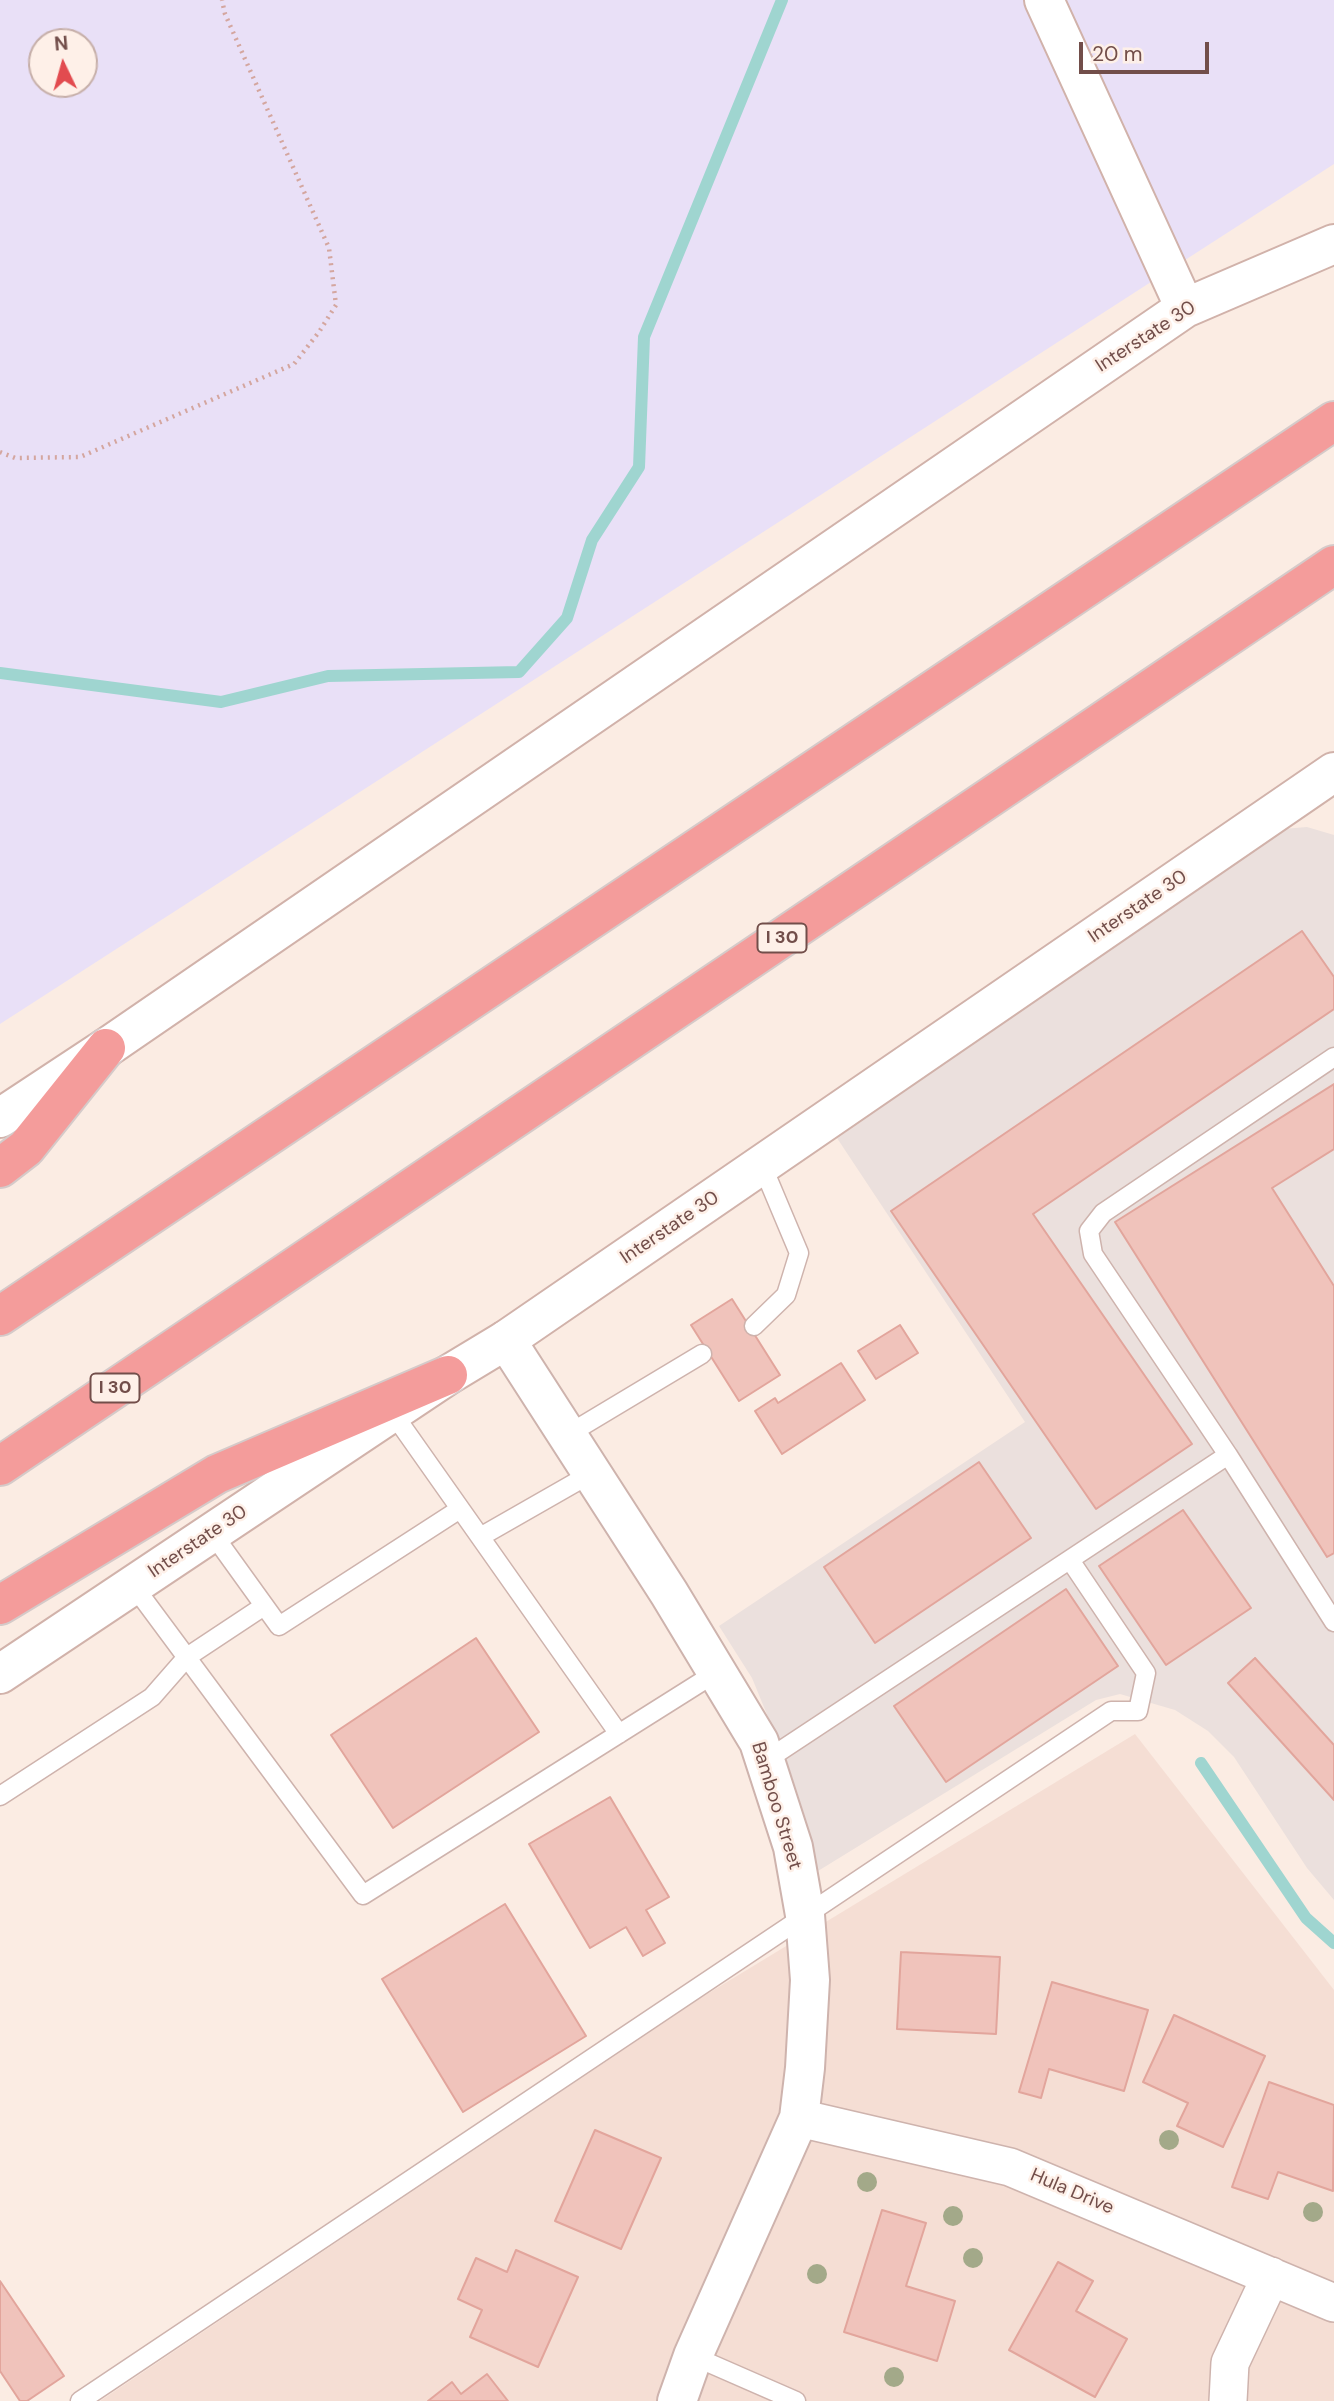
<!DOCTYPE html>
<html>
<head>
<meta charset="utf-8">
<style>
	body { margin:0 }
	#map { position:relative; width:1334px; height:2401px; overflow:hidden; background:#fbece3; font-family:"DM Sans",sans-serif }
	canvas { display:block }
	.north { position:absolute; left:28px; top:28px; width:70px; height:70px; box-sizing:border-box; background:#fef0e8; border:2px solid #c6afa9; border-radius:50%; rotate:355deg; font-size:19px; font-weight:700; line-height:28px; text-align:center; color:#724e4a }
	.north::after { content:''; display:block; margin:auto; width:24px; height:32px; background:#e24b4f; clip-path:polygon(50% 0,100% 100%,50% 72%,0 100%) }
	.scale { position:absolute; left:1079px; top:42px; width:130px; height:32px; box-sizing:border-box; border:4px solid #724e4a; border-top:0; padding-left:9px; font-size:21px; line-height:24px; white-space:nowrap; color:#724e4a; -webkit-text-stroke:5px #fef0e8; paint-order:stroke }
</style>
</head>
<body>
<div id="map">
<canvas width="1334" height="2401"></canvas>
<div class="north">N</div>
<div class="scale">20 m</div>
</div>
<script>
const g = document.querySelector('canvas').getContext('2d');
g.lineJoin = 'round';
function fill(path, color) { g.fillStyle = color; g.fill(path, 'evenodd'); }
const toPath = rows => new Path2D(rows.map(r => 'M' + r).join(''));
function strokePath(path, color, width, dash) { g.strokeStyle = color; g.lineWidth = width; g.lineCap = dash ? 'butt' : 'round'; g.setLineDash(dash || []); g.stroke(path); }
function label(font, color, halo, rows, align = 'center') {
  g.font = font + ' "DM Sans",sans-serif'; g.lineWidth = 5; g.setLineDash([]); g.textBaseline = 'middle'; g.strokeStyle = halo; g.fillStyle = color; for (const [text, x, y, turn = 0] of rows) {
    g.save(); g.translate(x, y); g.rotate((+turn || 0) * Math.PI / 180); g.textAlign = isNaN(turn) ? turn : align; if (halo) g.strokeText(text, 0, 0); g.fillText(text, 0, 0); g.restore();
  }
}
fill(toPath([
	[1135,1734,1334,1990,1334,2401,100,2401,699,1999]
]), '#f5ded4');
fill(toPath([
	[1307,827,1334,835,1334,1900,1307,1868,1234,1757,1208,1731,1175,1710,1120,1694,1096,1700,818,1871,806,1820,789,1768,752,1678,719,1626,1025,1422,837,1138,1283,829]
]), '#ebe0dd');
fill(toPath([
	[0,0,1334,0,1334,164,0,1024],
	[42,42,84,42,84,84,42,84]
]), '#e9e0f7');
strokePath(toPath([
	[0,673,221,702,328,676,519,672,567,618,592,540,639,467,644,337,782,0],
	[1201,1763,1306,1918,1334,1943]
]), '#9fd5d0', 12);
const building = toPath([
	[1302,931,1334,977,1334,1009,1033,1214,1192,1444,1096,1509,891,1211,1302,931],
	[1334,1084,1334,1149,1272,1188,1334,1286,1334,1553,1327,1557,1115,1222,1334,1084],
	[732,1299,780,1375,739,1401,691,1325,732,1299],
	[900,1325,918,1353,876,1379,858,1351,900,1325],
	[841,1363,865,1400,782,1454,755,1411,775,1398,778,1403,841,1363],
	[979,1462,1031,1538,875,1643,824,1567,979,1462],
	[1183,1510,1251,1608,1166,1665,1099,1566,1183,1510],
	[1066,1589,1118,1666,946,1782,894,1706,1066,1589],
	[476,1638,539,1732,393,1828,331,1735,476,1638],
	[1255,1658,1334,1745,1334,1800,1228,1683,1255,1658],
	[610,1797,669,1897,646,1910,665,1943,643,1956,626,1927,590,1948,529,1844,610,1797],
	[505,1904,586,2036,463,2112,382,1979,505,1904],
	[901,1952,1000,1957,996,2034,897,2029,901,1952],
	[1052,1982,1148,2010,1124,2091,1049,2069,1041,2098,1019,2092,1052,1982],
	[1174,2015,1265,2056,1223,2147,1177,2126,1188,2103,1143,2082,1174,2015],
	[1269,2082,1334,2105,1333,2191,1278,2172,1268,2199,1232,2187,1269,2082],
	[595,2130,661,2158,621,2249,555,2221,595,2130],
	[882,2210,926,2223,906,2286,955,2301,937,2361,844,2332,882,2210],
	[516,2250,578,2277,538,2367,470,2337,482,2310,458,2299,476,2258,507,2272,516,2250],
	[1058,2262,1093,2281,1076,2311,1127,2339,1095,2397,1009,2350,1058,2262],
	[0,2281,64,2376,27,2401,20,2401,0,2371,0,2281],
	[487,2374,508,2401,428,2401,452,2382,461,2394,487,2374]
]);
fill(building, '#f0c3bb');
strokePath(building, '#e2a59c', 2);
const service = toPath([
	[1334,1057,1103,1213,1089,1231,1093,1254,1228,1455,1334,1622],
	[754,1326,786,1295,799,1253,762,1165],
	[392,1412,619,1734],
	[567,1435,702,1354],
	[212,1533,279,1626,460,1509],
	[480,1537,592,1473],
	[133,1585,363,1895,717,1672],
	[765,1761,1228,1455],
	[0,1796,152,1697,187,1657,264,1606],
	[693,2356,796,2401],
	[80,2401,1111,1711,1138,1711,1146,1673,1070,1560]
]);
const minor = toPath([
	[799,2118,1010,2167,1334,2303],
	[1228,2401,1230,2363,1271,2276]
]);
const tertiary = toPath([
	[506,1340,669,1593,759,1742,793,1847,805,1915,810,1980,805,2068,799,2118,693,2356,677,2401]
]);
const secondary = toPath([
	[1044,0,1185,308],
	[0,1118,106,1048,1185,308,1334,244],
	[0,1674,448,1375,506,1340,1334,772]
]);
const motorway = toPath([
	[0,1168,26,1148,106,1048],
	[0,1316,1334,421],
	[0,1466,1334,565],
	[0,1605,217,1474,448,1375]
]);
strokePath(service, '#ceb3ad', 21);
strokePath(minor, '#ceb3ad', 40);
strokePath(tertiary, '#ceb3ad', 42);
strokePath(secondary, '#d1b2aa', 42);
strokePath(motorway, '#d5cac9', 42);
strokePath(toPath([
	[0,452,15,458,80,457,294,364,319,332,336,305,329,248,225,14,222,0]
]), '#d4a69f', 4.5, [2, 5]);
strokePath(service, '#fff', 18);
strokePath(minor, '#fff', 37);
strokePath(tertiary, '#fff', 38);
strokePath(secondary, '#fff', 38);
strokePath(motorway, '#f49c9b', 38);
g.fillStyle = '#a3a989';
for (const [x, y] of [
	[1169,2140],
	[867,2182],
	[1313,2212],
	[953,2216],
	[973,2258],
	[817,2274],
	[894,2377]
]) { g.beginPath(); g.arc(x, y, 10, 0, 2 * Math.PI); g.fill(); }
for (const [x, y, w] of [
	[782,938,49],
	[115,1388,49]
]) { const box = new Path2D(); box.roundRect(x - w / 2, y - 14.5, w, 29, 5); g.fillStyle = '#fef0e8'; g.fill(box); strokePath(box, '#724e4a', 2); }
label('bold 18px', '#724e4a', null, [
	["I 30",782,938],
	["I 30",115,1388]
]);
label('19px', '#724e4a', '#fef0e8', [
	["Interstate 30",1146,337,-33],
	["Interstate 30",1138,907,-34],
	["Interstate 30",670,1228,-34],
	["Interstate 30",198,1542,-34],
	["Bamboo Street",776,1806,73],
	["Hula Drive",1072,2192,23]
]);
</script>
</body>
</html>
